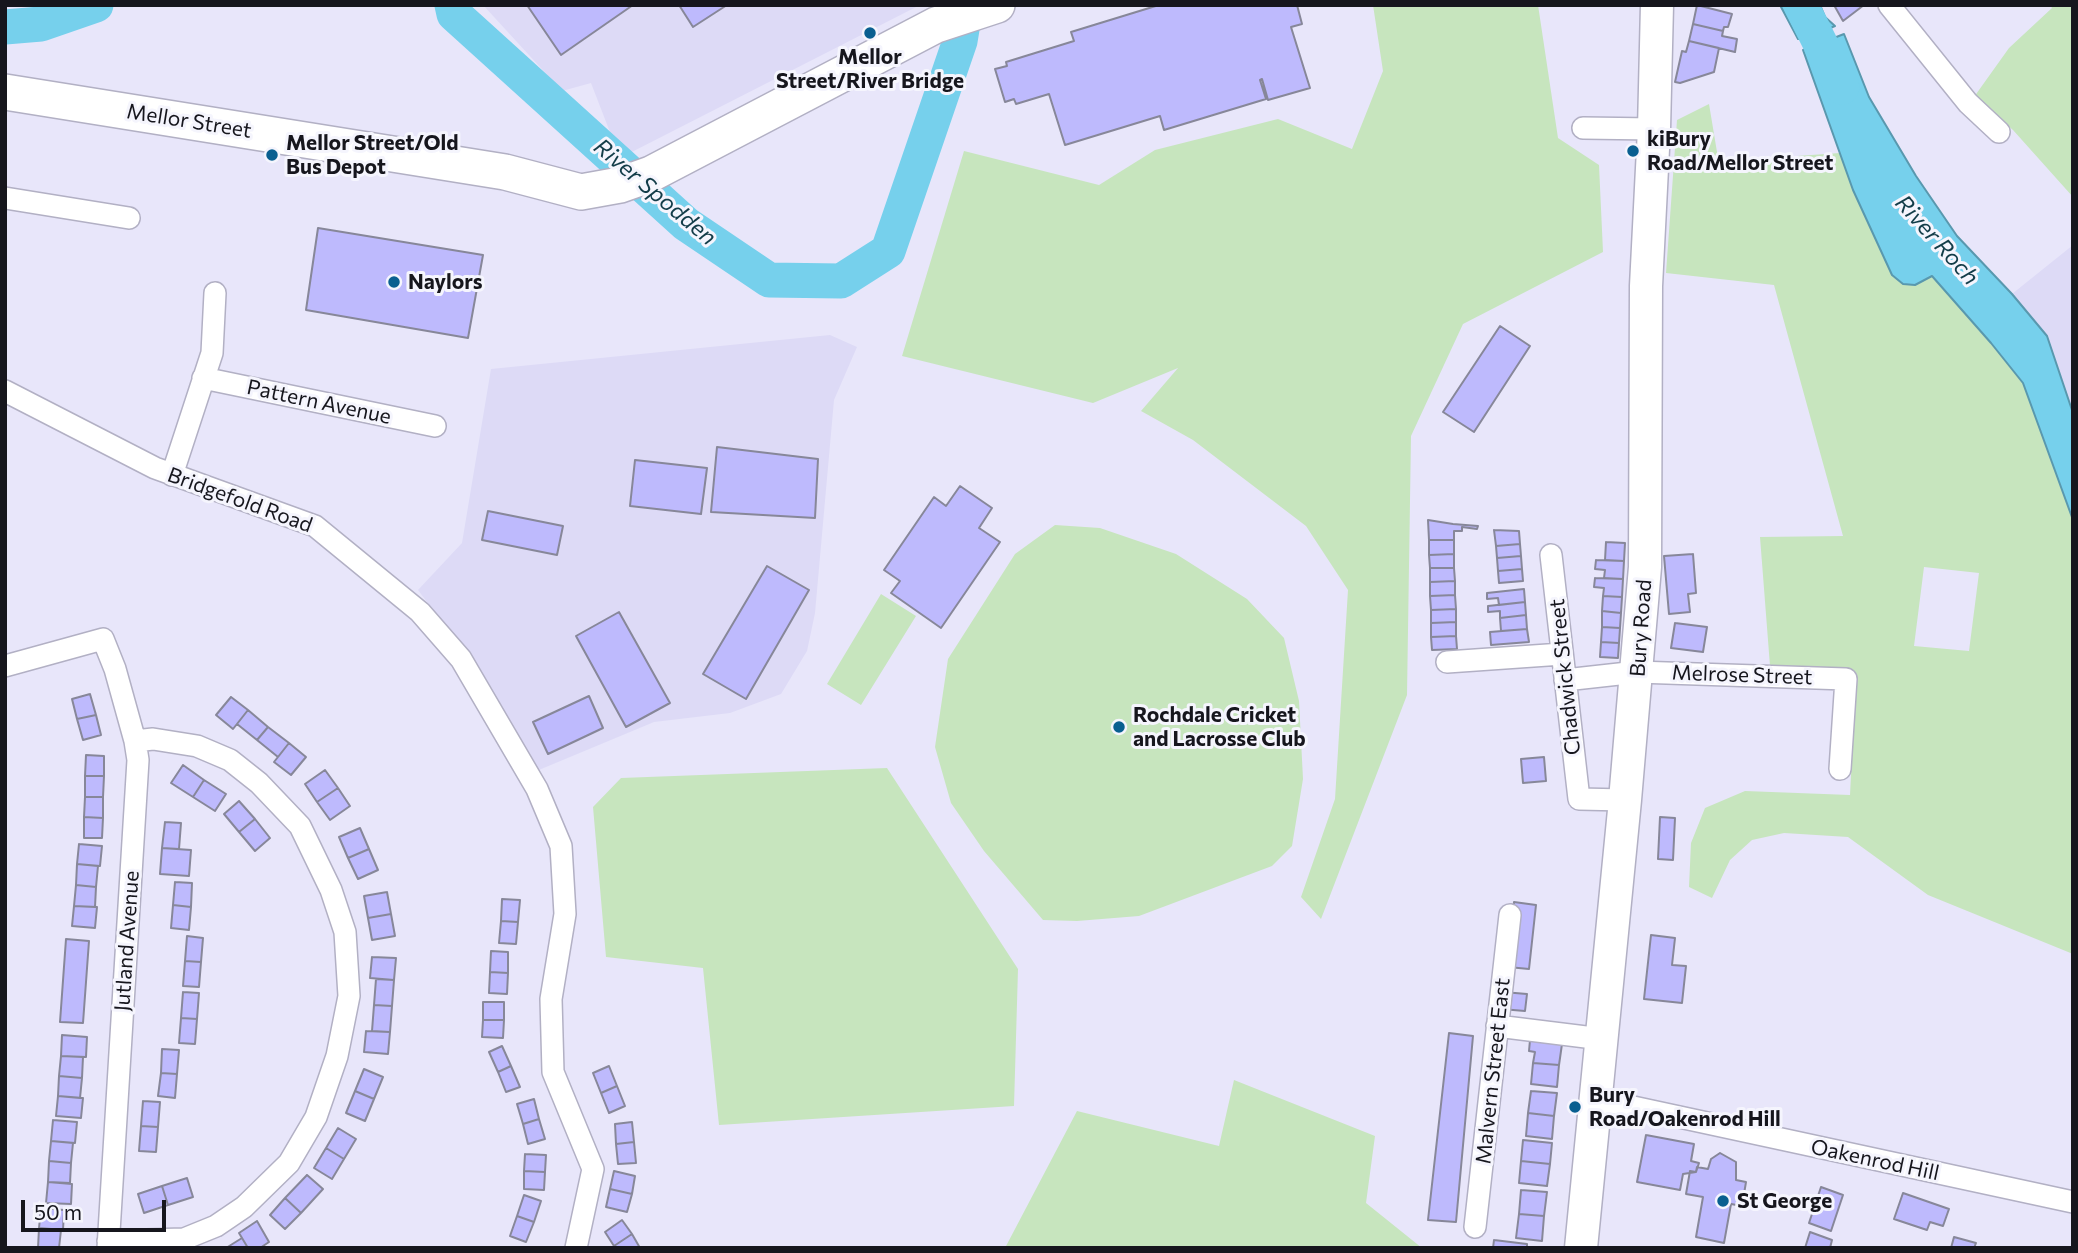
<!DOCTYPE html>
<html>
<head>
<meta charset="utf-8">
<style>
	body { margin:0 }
	#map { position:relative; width:2078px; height:1253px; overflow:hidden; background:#e8e6fa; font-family:Commissioner,sans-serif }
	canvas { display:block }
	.frame { position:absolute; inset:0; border:7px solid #16161d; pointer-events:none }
	.scale { position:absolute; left:21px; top:1200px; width:145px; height:32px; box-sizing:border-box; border:4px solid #16161d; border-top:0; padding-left:9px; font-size:21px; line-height:24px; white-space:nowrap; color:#16161d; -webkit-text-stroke:5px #f5f5fd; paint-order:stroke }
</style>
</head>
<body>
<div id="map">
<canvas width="2078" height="1253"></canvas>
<div class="frame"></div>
<div class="scale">50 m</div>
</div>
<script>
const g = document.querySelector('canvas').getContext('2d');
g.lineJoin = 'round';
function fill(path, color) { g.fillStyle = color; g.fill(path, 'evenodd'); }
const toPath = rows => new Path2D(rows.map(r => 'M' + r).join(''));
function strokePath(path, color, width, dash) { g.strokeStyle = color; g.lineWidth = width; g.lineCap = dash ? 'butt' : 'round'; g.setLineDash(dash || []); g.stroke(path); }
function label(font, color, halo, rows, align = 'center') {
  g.font = font + ' Commissioner,sans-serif'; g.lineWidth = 6; g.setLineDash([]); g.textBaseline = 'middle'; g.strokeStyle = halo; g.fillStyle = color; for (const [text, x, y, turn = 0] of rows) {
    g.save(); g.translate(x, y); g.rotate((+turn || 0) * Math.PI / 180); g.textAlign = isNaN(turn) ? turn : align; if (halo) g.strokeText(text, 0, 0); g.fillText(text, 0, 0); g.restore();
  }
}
fill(toPath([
	[483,5,920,5,620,158,591,83,562,91],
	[2073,245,2073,413,2047,336,2012,294],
	[830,335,857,347,834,400,815,613,807,651,781,694,730,713,654,722,534,772,458,643,418,590,462,543,491,369]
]), '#dddaf6');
fill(toPath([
	[1373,5,1538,5,1558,138,1599,165,1603,252,1463,324,1411,436,1407,695,1321,919,1301,897,1335,799,1348,590,1306,526,1193,440,1141,411,1178,368,1093,403,902,356,964,151,1099,185,1155,150,1278,119,1352,149,1383,71],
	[2050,5,2073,5,2073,197,2013,130,1974,97,2009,48,2052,8],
	[1709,104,1720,170,1768,158,1840,153,1853,190,1892,275,1932,276,1991,343,2023,383,2073,520,2073,954,1928,895,1848,837,1784,833,1752,840,1730,860,1712,898,1689,887,1691,843,1705,808,1745,791,1850,795,1856,675,1770,666,1760,537,1843,536,1774,285,1666,273,1677,120],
	[1924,567,1979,573,1969,651,1914,646],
	[1055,525,1100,528,1176,554,1247,599,1284,638,1299,701,1303,779,1292,846,1272,866,1139,916,1077,921,1043,920,984,851,951,803,935,747,948,659,1015,554],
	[881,594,916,616,861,705,827,684],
	[887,768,1018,969,1014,1106,719,1125,703,968,606,957,593,807,621,778],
	[1234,1080,1375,1136,1366,1203,1422,1248,1005,1248,1077,1111,1219,1146]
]), '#c7e5be');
const water = toPath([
	[1780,5,1820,5,1825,17,1835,26,1807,38,1798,39,1780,5],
	[1844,34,1869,97,1916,176,1957,236,2012,294,2047,336,2073,413,2073,520,2023,383,1991,343,1932,276,1915,285,1903,284,1892,275,1853,190,1803,50,1844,34]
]);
fill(water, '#76d0ec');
strokePath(water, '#5998ae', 2);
strokePath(toPath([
	[452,5,454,14,686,224,769,280,841,281,888,251,960,41,966,5],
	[1801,5,1842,87],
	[5,27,41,24,96,5]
]), '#76d0ec', 35);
const building = toPath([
	[527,5,633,5,561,55,527,5],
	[679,5,727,5,693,27,679,5],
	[1159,5,1297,5,1302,24,1291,27,1310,88,1268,100,1262,79,1260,80,1266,99,1164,130,1160,116,1065,145,1049,94,1016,104,1014,99,1005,102,995,69,1007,66,1006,62,1074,41,1071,32,1159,5],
	[1697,5,1732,14,1728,27,1724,27,1723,31,1693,24,1697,5],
	[1834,5,1864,5,1843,21,1834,5],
	[1693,24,1723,31,1722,36,1737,39,1735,52,1689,41,1693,24],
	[1689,41,1719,48,1714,72,1680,83,1675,82,1682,51,1686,52,1689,41],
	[318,228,483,255,468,338,306,310,318,228],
	[1500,326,1530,346,1474,432,1443,412,1500,326],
	[717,447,818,459,815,518,711,512,717,447],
	[635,460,707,468,701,514,630,506,635,460],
	[960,486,992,508,979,528,1000,542,941,628,891,593,900,581,884,570,934,497,946,506,960,486],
	[488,511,563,526,557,555,482,540,488,511],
	[1428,520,1453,524,1478,526,1477,529,1462,527,1462,531,1454,531,1454,540,1429,540,1428,520],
	[1494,530,1519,531,1520,544,1496,546,1494,530],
	[1429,540,1454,540,1454,554,1429,555,1429,540],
	[1606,542,1625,543,1624,561,1605,560,1606,542],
	[1520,544,1521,556,1497,558,1496,546,1520,544],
	[1454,554,1454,568,1430,568,1429,555,1454,554],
	[1693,554,1696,593,1688,594,1690,612,1669,614,1664,556,1693,554],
	[1521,556,1522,569,1498,571,1497,558,1521,556],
	[1596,560,1624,561,1623,579,1604,578,1605,570,1595,569,1596,560],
	[767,566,809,590,746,699,703,674,767,566],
	[1430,568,1454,568,1455,581,1430,582,1430,568],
	[1522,569,1523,581,1499,583,1498,571,1522,569],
	[1595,578,1623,579,1622,597,1603,596,1604,588,1594,587,1595,578],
	[1455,581,1455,595,1430,596,1430,582,1455,581],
	[1524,589,1525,602,1499,605,1498,598,1487,599,1487,593,1524,589],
	[1455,595,1456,609,1431,610,1430,596,1455,595],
	[1603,596,1622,597,1621,613,1602,611,1603,596],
	[1525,602,1526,615,1500,618,1500,611,1488,612,1488,606,1525,602],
	[1456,609,1456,622,1431,623,1431,610,1456,609],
	[1602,611,1621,613,1620,628,1602,627,1602,611],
	[619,612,670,703,626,727,576,636,619,612],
	[1526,615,1527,629,1501,631,1500,618,1526,615],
	[1456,622,1456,636,1431,637,1431,623,1456,622],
	[1675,623,1707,627,1703,652,1671,648,1675,623],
	[1602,627,1620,628,1619,643,1601,642,1602,627],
	[1527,629,1529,642,1491,645,1490,632,1527,629],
	[1456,636,1457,649,1432,650,1431,637,1456,636],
	[1601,642,1619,643,1618,658,1600,657,1601,642],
	[90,694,96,715,77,719,72,699,90,694],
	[589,696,603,728,548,754,533,722,589,696],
	[231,697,248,710,233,729,216,715,231,697],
	[248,710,268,727,257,740,237,724,248,710],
	[96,715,101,735,83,740,77,719,96,715],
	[268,727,289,743,278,757,257,740,268,727],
	[289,743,306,757,291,775,274,762,289,743],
	[86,755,104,756,104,776,85,776,86,755],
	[1544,757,1546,781,1523,783,1521,759,1544,757],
	[183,765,204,780,193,797,171,783,183,765],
	[325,770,338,788,317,802,305,784,325,770],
	[85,776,104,776,103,797,85,797,85,776],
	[204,780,226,794,215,811,193,797,204,780],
	[338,788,350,806,330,820,317,802,338,788],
	[85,797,103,797,103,818,84,817,85,797],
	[239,801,255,819,239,832,224,814,239,801],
	[84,817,103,818,102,838,84,838,84,817],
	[1660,817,1675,818,1673,860,1658,859,1660,817],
	[255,819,270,838,255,851,239,832,255,819],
	[165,822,181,823,179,849,162,848,165,822],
	[360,828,369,849,348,858,339,837,360,828],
	[79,844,102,846,100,866,77,864,79,844],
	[162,848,191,850,189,876,160,874,162,848],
	[369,849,378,870,358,879,348,858,369,849],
	[77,864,98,866,96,887,76,885,77,864],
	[175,882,192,883,191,907,173,905,175,882],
	[76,885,96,887,95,907,74,906,76,885],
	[387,892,391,914,368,918,364,896,387,892],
	[502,899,520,900,518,922,501,921,502,899],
	[1514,902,1536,905,1529,969,1508,967,1514,902],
	[173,905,191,907,189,930,171,928,173,905],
	[74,906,97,907,95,928,72,926,74,906],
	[391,914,395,936,372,940,368,918,391,914],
	[501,921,518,922,516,944,499,943,501,921],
	[1651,935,1675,938,1672,965,1686,966,1682,1003,1644,999,1651,935],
	[187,936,203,938,201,962,185,961,187,936],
	[66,939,89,941,83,1023,60,1022,66,939],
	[491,951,508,952,508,973,490,972,491,951],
	[372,957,396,958,394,980,370,978,372,957],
	[185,961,201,962,199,987,183,986,185,961],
	[490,972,508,973,507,994,489,993,490,972],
	[376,979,394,980,392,1006,374,1005,376,979],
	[183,992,199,993,197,1019,181,1018,183,992],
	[1503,992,1527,994,1525,1011,1501,1009,1503,992],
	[483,1002,504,1002,504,1020,483,1020,483,1002],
	[374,1005,392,1006,390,1032,372,1031,374,1005],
	[181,1018,197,1019,195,1044,179,1043,181,1018],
	[483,1020,504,1020,503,1038,482,1037,483,1020],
	[366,1031,390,1032,388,1054,364,1052,366,1031],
	[1449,1033,1473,1036,1456,1222,1428,1220,1449,1033],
	[62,1035,87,1037,86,1057,61,1056,62,1035],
	[1530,1040,1562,1044,1559,1065,1533,1063,1535,1052,1529,1051,1530,1040],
	[502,1046,511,1066,498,1072,489,1052,502,1046],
	[162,1049,179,1050,177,1074,161,1073,162,1049],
	[61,1056,83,1057,82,1078,59,1076,61,1056],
	[1533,1063,1559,1065,1557,1087,1531,1084,1533,1063],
	[511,1066,520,1087,506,1092,498,1072,511,1066],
	[609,1066,617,1086,601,1093,593,1073,609,1066],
	[364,1069,383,1077,374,1099,355,1091,364,1069],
	[161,1073,177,1074,175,1098,158,1096,161,1073],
	[59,1076,82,1078,80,1098,58,1096,59,1076],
	[617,1086,625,1106,609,1113,601,1093,617,1086],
	[355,1091,374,1099,365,1121,346,1113,355,1091],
	[1531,1091,1557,1093,1554,1116,1528,1113,1531,1091],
	[58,1096,83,1098,81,1118,56,1116,58,1096],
	[534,1099,539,1119,523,1124,517,1104,534,1099],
	[143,1101,160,1102,158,1127,141,1126,143,1101],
	[1528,1113,1554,1116,1552,1139,1526,1136,1528,1113],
	[539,1119,545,1139,528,1144,523,1124,539,1119],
	[53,1120,77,1122,75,1143,51,1141,53,1120],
	[632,1122,634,1142,616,1144,615,1124,632,1122],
	[141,1126,158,1127,156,1152,139,1151,141,1126],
	[338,1128,356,1139,344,1159,326,1148,338,1128],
	[1646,1135,1694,1144,1691,1161,1699,1163,1696,1172,1683,1174,1680,1190,1637,1182,1646,1135],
	[1523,1140,1552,1143,1550,1164,1521,1161,1523,1140],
	[51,1141,73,1143,71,1163,49,1161,51,1141],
	[634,1142,636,1163,618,1164,616,1144,634,1142],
	[326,1148,344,1159,332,1179,314,1168,326,1148],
	[1720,1153,1736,1162,1736,1180,1746,1182,1742,1206,1731,1204,1724,1243,1696,1237,1703,1197,1686,1194,1690,1171,1696,1172,1697,1167,1708,1169,1711,1159,1720,1153],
	[525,1154,546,1155,545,1172,524,1171,525,1154],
	[49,1161,71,1163,70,1183,48,1182,49,1161],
	[1521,1161,1550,1164,1547,1186,1519,1183,1521,1161],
	[524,1171,545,1172,544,1190,524,1189,524,1171],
	[614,1171,635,1176,632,1194,610,1189,614,1171],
	[307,1175,323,1189,301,1213,285,1198,307,1175],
	[187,1178,193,1197,168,1205,162,1186,187,1178],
	[48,1182,72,1184,71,1204,46,1203,48,1182],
	[162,1186,168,1205,144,1213,138,1194,162,1186],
	[1821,1187,1843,1195,1831,1231,1809,1223,1821,1187],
	[610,1189,632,1194,627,1212,606,1207,610,1189],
	[1521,1190,1547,1192,1544,1216,1519,1214,1521,1190],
	[1903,1193,1949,1209,1943,1226,1930,1222,1927,1230,1894,1219,1903,1193],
	[524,1195,541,1201,534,1222,517,1216,524,1195],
	[285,1198,301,1213,285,1229,270,1215,285,1198],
	[41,1208,64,1210,63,1230,39,1228,41,1208],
	[1519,1214,1544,1216,1542,1241,1516,1238,1519,1214],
	[517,1216,534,1222,526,1242,510,1236,517,1216],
	[622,1220,632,1234,614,1246,605,1232,622,1220],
	[257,1221,269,1242,260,1248,248,1248,239,1233,257,1221],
	[39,1228,61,1230,59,1248,38,1248,39,1228],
	[1810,1232,1832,1240,1830,1248,1805,1248,1810,1232],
	[632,1234,640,1248,615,1248,614,1246,632,1234],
	[1954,1237,1976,1243,1974,1248,1951,1248,1954,1237],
	[242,1238,248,1248,226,1248,242,1238],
	[1494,1240,1527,1244,1527,1248,1493,1248,1494,1240]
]);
fill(building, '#bebafd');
strokePath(building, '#878799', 2);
const minor = toPath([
	[1889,5,1968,103,1999,132],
	[1583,128,1654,129],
	[5,198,129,218],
	[203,378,435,426],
	[5,391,155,468,315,526,420,612,461,659,537,789,561,846,565,914,551,999,553,1072,593,1169,576,1248],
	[172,475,212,353,215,293],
	[1551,555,1579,799,1625,800],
	[1447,662,1562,654],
	[5,666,103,639,115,669,135,741,138,760,108,1248],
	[1565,680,1637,672,1846,679,1840,769],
	[1497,1026,1602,1039],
	[1596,1099,2073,1202],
	[1475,1227,1510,915],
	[108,1241,184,1239,216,1226,244,1207,289,1163,316,1117,337,1056,349,996,345,932,331,890,300,826,259,783,230,760,197,746,153,739,135,741]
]);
const secondary = toPath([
	[1581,1248,1625,800,1645,567,1646,286,1654,129,1657,5]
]);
const primary = toPath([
	[5,92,505,172,581,192,620,185,651,174,936,25,997,5]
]);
strokePath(minor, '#b2b0c4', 24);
strokePath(secondary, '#b2b0c4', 35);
strokePath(primary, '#b2b0c4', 38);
strokePath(minor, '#fff', 21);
strokePath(secondary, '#fff', 32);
strokePath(primary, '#fff', 35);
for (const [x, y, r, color] of [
	[870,33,7,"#095f90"],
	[1633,151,7,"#095f90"],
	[272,155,7,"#095f90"],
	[394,282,7,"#095f90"],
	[1119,727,7,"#095f90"],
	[1575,1107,7,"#095f90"],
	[1723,1201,7,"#095f90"]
]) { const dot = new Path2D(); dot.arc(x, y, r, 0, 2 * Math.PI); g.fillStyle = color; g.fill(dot); strokePath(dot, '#f5f5fd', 2.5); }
label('bold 21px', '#16161d', '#f5f5fd', [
	["Mellor",870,57,"center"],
	["Street/River Bridge",870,81,"center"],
	["kiBury",1647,139],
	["Road/Mellor Street",1647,163],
	["Mellor Street/Old",286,143],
	["Bus Depot",286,167],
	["Naylors",408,282],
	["Rochdale Cricket",1133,715],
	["and Lacrosse Club",1133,739],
	["Bury",1589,1095],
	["Road/Oakenrod Hill",1589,1119],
	["St George",1737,1201]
], 'left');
label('21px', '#16161d', '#f5f5fd', [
	["Mellor Street",189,121,9],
	["Pattern Avenue",319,402,12],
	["Bridgefold Road",240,500,20],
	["Bury Road",1641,628,-86],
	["Melrose Street",1742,675,2],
	["Chadwick Street",1565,677,-96],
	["Jutland Avenue",127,941,-86],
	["Malvern Street East",1493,1071,-84],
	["Oakenrod Hill",1875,1160,12]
]);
label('italic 23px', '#133d49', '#f5f5fd', [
	["River Spodden",655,192,40],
	["River Roch",1937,240,48]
]);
</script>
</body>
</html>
